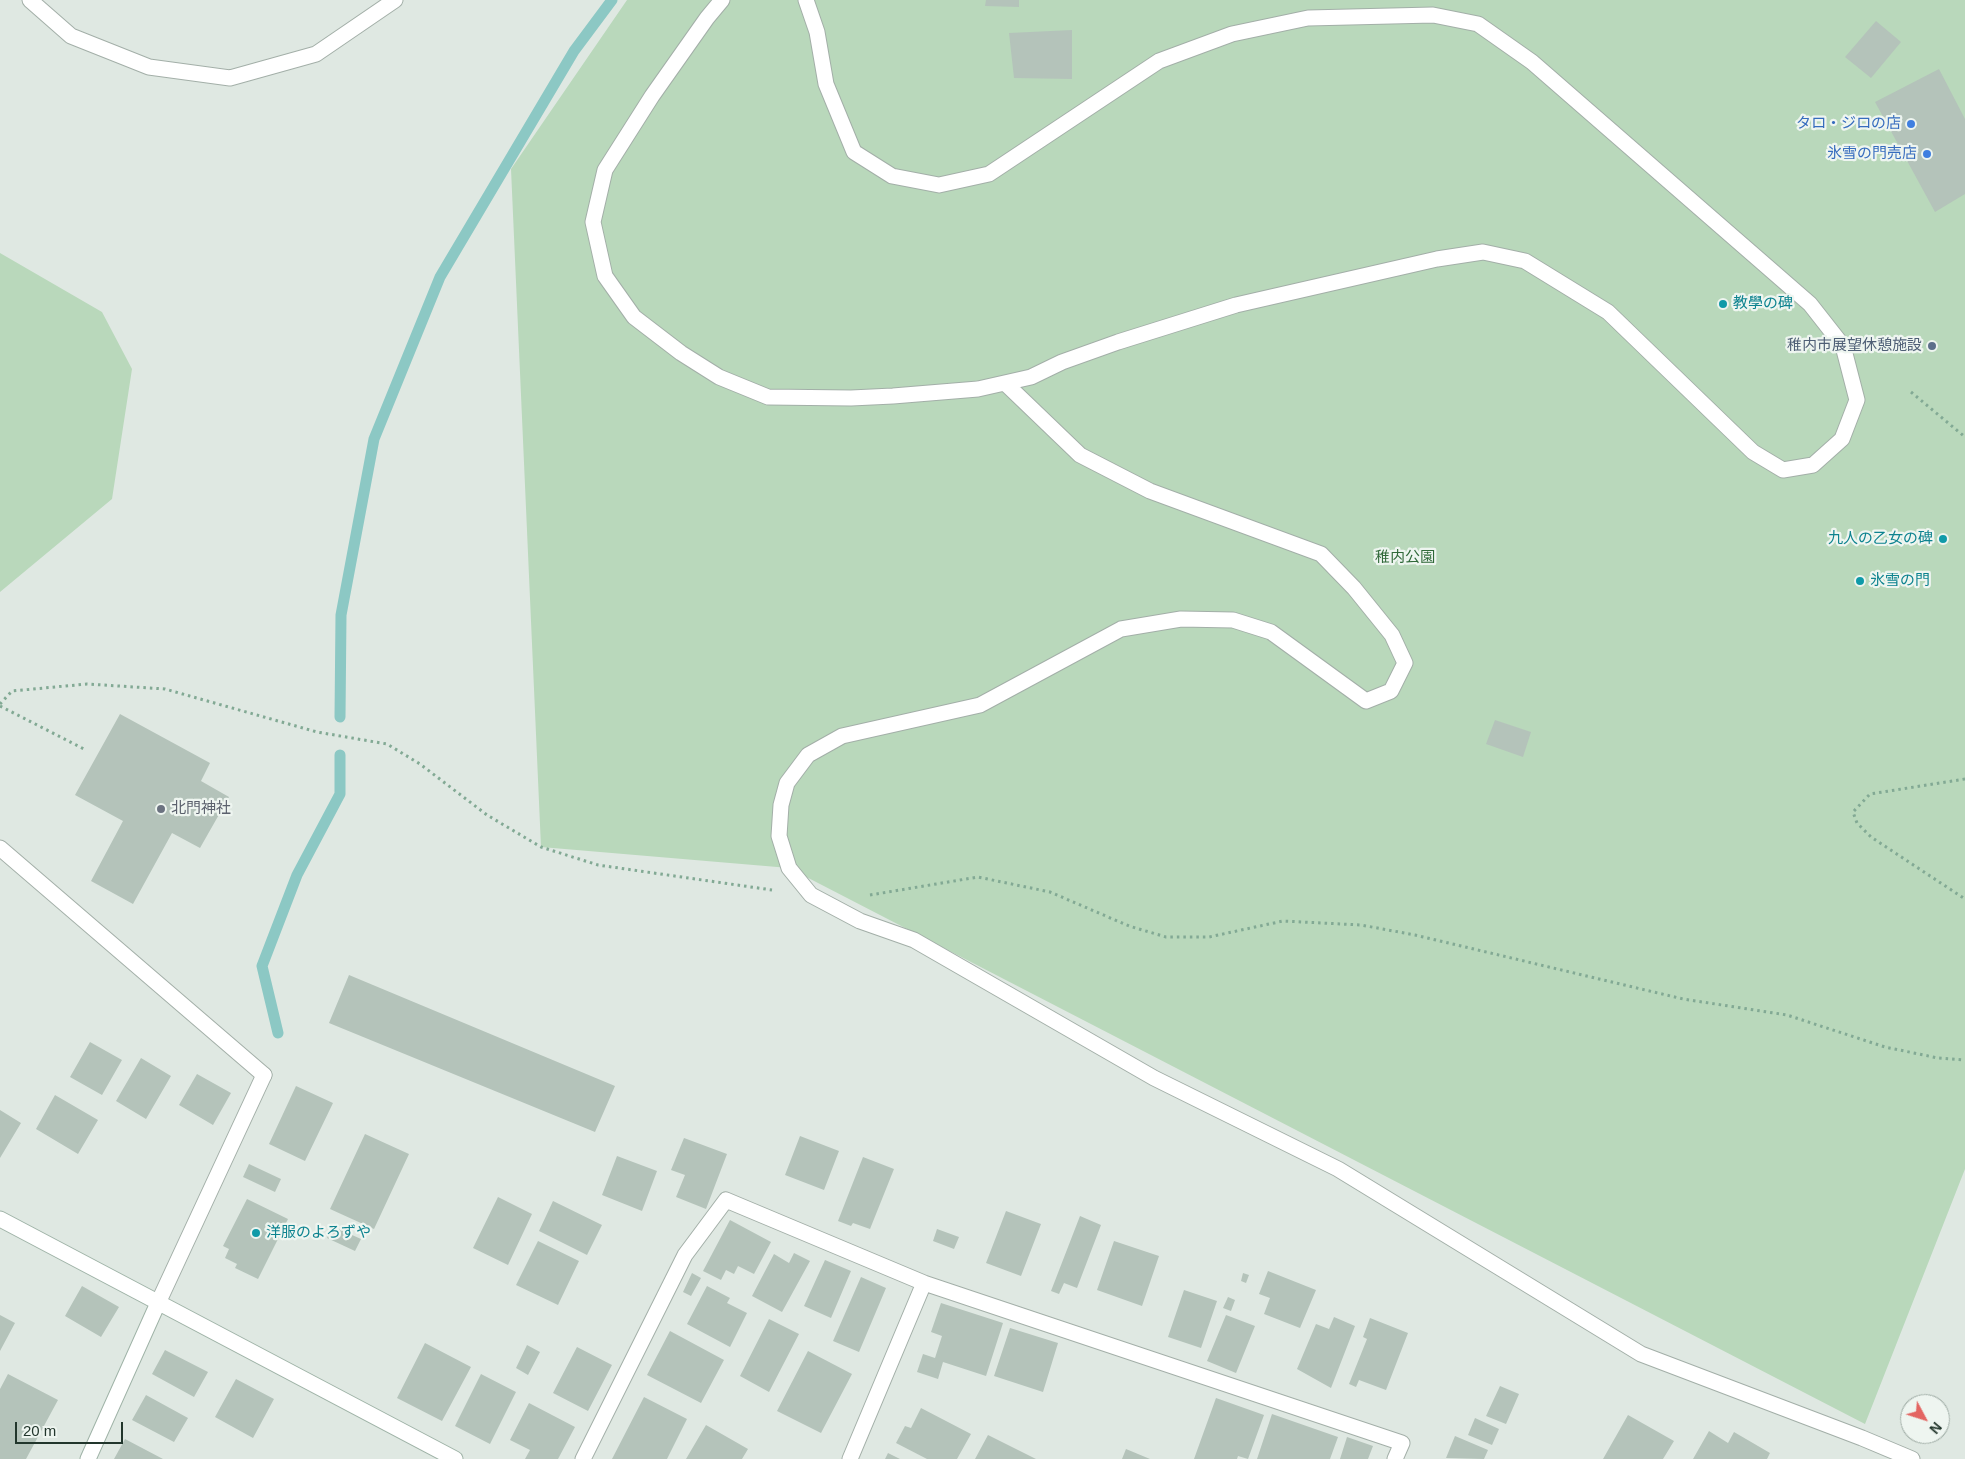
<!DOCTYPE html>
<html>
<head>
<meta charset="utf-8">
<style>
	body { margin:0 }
	#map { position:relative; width:1965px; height:1459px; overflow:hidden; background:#dfe8e2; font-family:Arial,sans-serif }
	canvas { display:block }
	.north { position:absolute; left:1900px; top:1394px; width:50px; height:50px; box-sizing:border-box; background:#eef5f0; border:1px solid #9ca9a2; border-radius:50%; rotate:130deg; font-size:14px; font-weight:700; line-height:20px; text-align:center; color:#22362c }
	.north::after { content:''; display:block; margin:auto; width:18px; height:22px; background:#e36562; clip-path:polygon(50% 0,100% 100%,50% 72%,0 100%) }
	.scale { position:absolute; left:15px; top:1422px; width:108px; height:22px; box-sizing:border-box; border:2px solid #22362c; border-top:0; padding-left:6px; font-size:15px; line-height:18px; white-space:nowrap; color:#22362c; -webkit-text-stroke:4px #eef5f0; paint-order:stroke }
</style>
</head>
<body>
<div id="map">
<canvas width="1965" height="1459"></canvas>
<div class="north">N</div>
<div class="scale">20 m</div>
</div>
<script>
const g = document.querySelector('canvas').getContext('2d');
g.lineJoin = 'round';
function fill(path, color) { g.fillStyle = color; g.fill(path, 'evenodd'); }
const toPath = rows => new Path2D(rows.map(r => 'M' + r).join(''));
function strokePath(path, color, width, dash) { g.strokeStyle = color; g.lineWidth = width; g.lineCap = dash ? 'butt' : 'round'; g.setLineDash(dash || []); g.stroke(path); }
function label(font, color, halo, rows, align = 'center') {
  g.font = font + ' Arial,"Noto Sans JP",sans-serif'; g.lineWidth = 4.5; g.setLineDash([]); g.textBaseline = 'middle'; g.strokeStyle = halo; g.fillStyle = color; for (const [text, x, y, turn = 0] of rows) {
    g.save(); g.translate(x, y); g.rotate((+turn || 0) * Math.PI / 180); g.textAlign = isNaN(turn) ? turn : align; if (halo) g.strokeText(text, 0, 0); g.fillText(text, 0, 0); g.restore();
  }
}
fill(toPath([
	[627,0,1965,0,1965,1169,1865,1424,789,868,541,847,511,169],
	[0,253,102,312,132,369,112,499,0,592]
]), '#b9d8bb');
strokePath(toPath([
	[340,717,341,615,374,439,440,277,574,51,612,0],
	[278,1033,262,966,297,875,340,794,340,755]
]), '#8cc8c4', 11);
fill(toPath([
	[986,0,1019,0,1019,7,985,6],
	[1876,21,1901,42,1871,78,1845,57],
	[1072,30,1072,79,1014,78,1009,33],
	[1939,69,1965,119,1965,194,1935,212,1875,102],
	[120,714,210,763,201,781,229,797,200,848,172,833,133,904,91,881,123,821,75,795],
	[1495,720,1531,732,1523,757,1486,744],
	[349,975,615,1086,595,1132,329,1023],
	[90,1042,122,1060,102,1095,70,1077],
	[141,1058,171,1076,146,1119,116,1101],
	[197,1074,231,1093,213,1125,179,1105],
	[296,1086,333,1103,305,1161,269,1144],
	[55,1095,98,1120,78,1154,36,1129],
	[0,1110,21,1123,0,1158],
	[365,1134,409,1154,374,1229,330,1209],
	[800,1136,839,1151,824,1190,785,1175],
	[684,1138,727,1154,706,1209,676,1197,685,1175,671,1170],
	[617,1156,657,1171,642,1211,602,1195],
	[863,1157,894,1169,870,1229,853,1223,851,1226,838,1221],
	[249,1164,281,1179,275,1192,243,1177],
	[498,1197,532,1214,508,1265,473,1248],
	[247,1199,288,1219,258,1279,235,1268,237,1264,225,1258,229,1249,223,1246],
	[553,1201,602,1225,587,1255,539,1231],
	[1006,1211,1041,1224,1021,1276,986,1263],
	[1080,1216,1101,1225,1077,1288,1064,1283,1059,1294,1051,1291],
	[730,1220,771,1242,754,1274,738,1266,734,1274,726,1270,721,1280,703,1271],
	[332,1226,361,1239,355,1251,327,1238],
	[937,1229,959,1237,954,1249,933,1241],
	[538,1241,579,1261,558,1305,516,1285],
	[1114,1241,1159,1256,1142,1306,1097,1290],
	[794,1253,810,1261,782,1312,752,1296,774,1254,789,1263],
	[825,1260,851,1271,831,1318,804,1306],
	[1268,1271,1316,1290,1300,1328,1264,1314,1270,1298,1259,1294],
	[692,1273,701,1278,691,1296,683,1292],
	[1243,1273,1249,1275,1246,1283,1241,1281],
	[861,1277,886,1288,859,1352,833,1341],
	[82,1286,119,1307,101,1337,65,1316],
	[707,1286,730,1298,727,1303,747,1313,730,1347,687,1324],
	[1184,1290,1217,1301,1201,1348,1168,1337],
	[1228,1297,1235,1300,1231,1311,1223,1308],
	[941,1303,1003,1323,986,1376,943,1362,938,1379,917,1372,923,1354,935,1358,942,1336,931,1332],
	[0,1315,15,1323,0,1351],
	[1226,1315,1255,1326,1236,1373,1207,1361],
	[1334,1317,1355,1326,1331,1388,1297,1369,1316,1324,1329,1329],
	[1370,1318,1408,1333,1386,1390,1359,1380,1356,1387,1349,1384,1367,1339,1363,1337],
	[769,1319,799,1334,769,1392,740,1376],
	[1010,1328,1058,1343,1043,1392,994,1376],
	[670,1331,724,1360,701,1403,647,1375],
	[425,1343,471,1367,442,1421,397,1398],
	[527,1345,540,1352,528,1375,516,1368],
	[577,1347,612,1365,588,1411,553,1393],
	[165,1350,208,1372,194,1397,152,1374],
	[808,1351,852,1374,821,1433,777,1411],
	[8,1374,58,1400,26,1459,0,1459,0,1389],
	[481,1374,516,1392,490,1444,455,1426],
	[236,1379,274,1399,253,1438,215,1417],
	[1500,1386,1519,1394,1506,1424,1486,1416],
	[146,1395,188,1418,174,1442,132,1420],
	[644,1397,687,1419,667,1459,612,1459],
	[1216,1398,1264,1415,1248,1459,1238,1456,1237,1459,1194,1459],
	[529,1403,575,1427,558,1459,525,1459,530,1450,510,1440],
	[921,1408,971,1434,957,1459,927,1459,896,1443,905,1426,911,1428],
	[1272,1414,1338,1437,1330,1459,1257,1459],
	[1628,1415,1674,1441,1663,1459,1603,1459],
	[1475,1418,1499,1429,1492,1445,1468,1435],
	[706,1425,748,1449,742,1459,686,1459],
	[1709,1431,1728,1443,1734,1432,1770,1453,1767,1459,1693,1459],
	[988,1435,1036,1459,975,1459],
	[1455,1436,1488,1450,1484,1459,1446,1458],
	[1347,1437,1373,1446,1368,1459,1340,1459],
	[125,1439,163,1459,114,1459],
	[1126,1449,1150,1459,1122,1459],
	[888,1453,900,1459,885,1459]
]), '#b4c3ba');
const lane = toPath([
	[0,848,264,1075]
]);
const street = toPath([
	[30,0,71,36,149,67,230,78,316,54,395,0],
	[722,0,707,18,652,96,605,170,593,222,605,276,634,317,681,353,719,377,768,397,851,398,893,396,978,389,1031,377,1062,362,1118,342,1236,305,1437,259,1483,252,1525,261,1608,312,1753,452,1783,470,1813,465,1842,439,1857,400,1843,346,1810,304,1532,62,1478,24,1433,15,1308,18,1232,34,1159,61,989,174,939,185,892,176,854,152,826,84,817,32,806,0],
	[1005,383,1080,455,1150,491,1321,554,1354,588,1392,635,1405,663,1391,691,1366,701,1271,632,1233,620,1181,619,1121,629,980,705,842,736,808,755,787,783,781,805,779,836,789,868,811,895,860,921,914,940,1154,1078,1338,1169,1641,1354,1862,1438,1912,1459],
	[158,1303,264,1075],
	[583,1459,685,1255,726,1200,924,1283,1402,1443,1395,1459],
	[850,1459,924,1283]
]);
const secondary = toPath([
	[0,1219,455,1459],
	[88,1459,158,1303]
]);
strokePath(lane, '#a3afa8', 17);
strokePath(street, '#a3afa8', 17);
strokePath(secondary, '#9fb3a7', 17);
strokePath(toPath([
	[1911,392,1965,437],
	[0,704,12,691,87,684,165,689,317,732,387,744,420,764,487,815,541,847,598,865,772,890],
	[0,706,84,749],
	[1965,779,1870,794,1853,812,1857,823,1871,837,1965,899],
	[870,895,978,877,1050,892,1129,926,1166,937,1209,937,1283,921,1361,925,1415,935,1683,999,1787,1015,1885,1047,1938,1058,1965,1060]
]), '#82a994', 3, [2.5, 4]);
strokePath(lane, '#fff', 15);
strokePath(street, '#fff', 15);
strokePath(secondary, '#fff', 15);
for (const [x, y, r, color] of [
	[1911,124,5,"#3f7fe0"],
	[1927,154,5,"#3f7fe0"],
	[1723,304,5,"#0f9aa8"],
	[1932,346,5,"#5c6f8a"],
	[1943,539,5,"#0f9aa8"],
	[1860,581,5,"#0f9aa8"],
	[161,809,5,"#6b7280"],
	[256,1233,5,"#0f9aa8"]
]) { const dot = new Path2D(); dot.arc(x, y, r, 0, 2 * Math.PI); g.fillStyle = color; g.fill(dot); strokePath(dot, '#eef5f0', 2); }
label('15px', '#366cbe', '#eef5f0', [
	["タロ・ジロの店",1901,124],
	["氷雪の門売店",1917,154]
], 'right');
label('15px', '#0d838f', '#eef5f0', [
	["教學の碑",1733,304],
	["九人の乙女の碑",1933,539,"right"],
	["氷雪の門",1870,581],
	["洋服のよろずや",266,1233]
], 'left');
label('15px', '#4e5e75', '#eef5f0', [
	["稚内市展望休憩施設",1922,346]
], 'right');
label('15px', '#306939', '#eef5f0', [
	["稚内公園",1405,558]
]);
label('15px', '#5b616d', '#eef5f0', [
	["北門神社",171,809]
], 'left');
</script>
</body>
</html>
